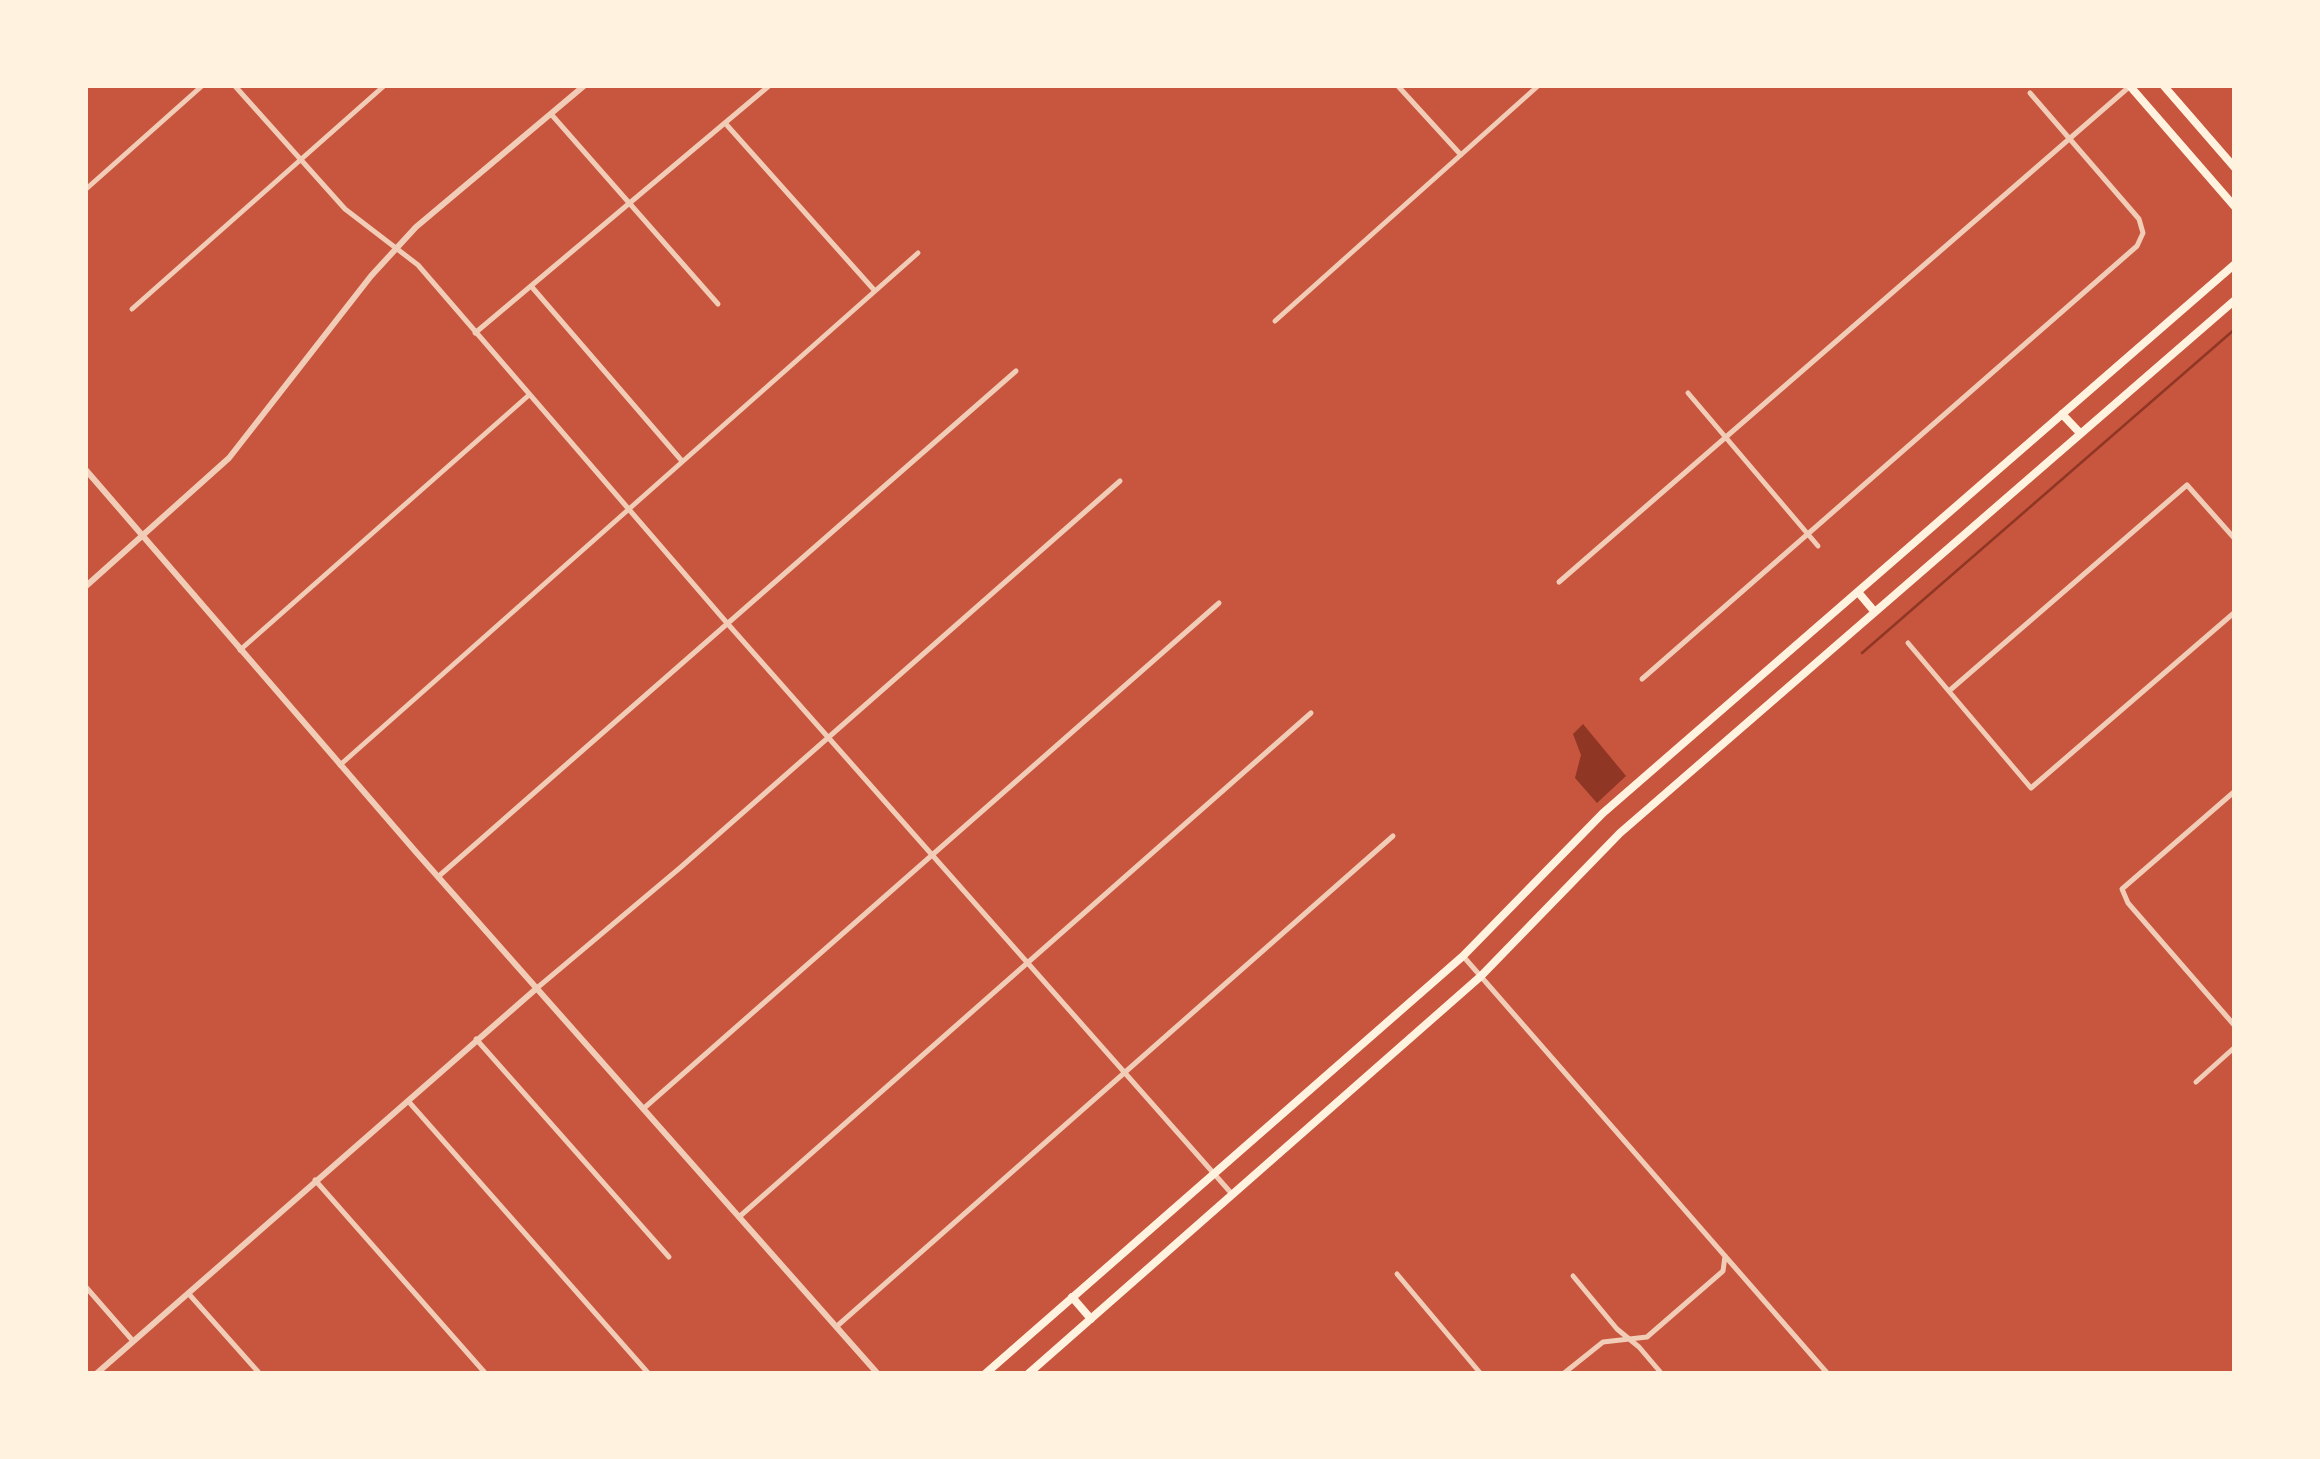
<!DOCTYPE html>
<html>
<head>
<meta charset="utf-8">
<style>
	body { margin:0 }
	#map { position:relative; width:2320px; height:1459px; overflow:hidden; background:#c8553d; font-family:Overpass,sans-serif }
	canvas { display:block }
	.frame { position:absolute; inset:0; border:88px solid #fff3e0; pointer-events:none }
</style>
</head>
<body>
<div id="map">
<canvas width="2320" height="1459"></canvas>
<div class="frame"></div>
</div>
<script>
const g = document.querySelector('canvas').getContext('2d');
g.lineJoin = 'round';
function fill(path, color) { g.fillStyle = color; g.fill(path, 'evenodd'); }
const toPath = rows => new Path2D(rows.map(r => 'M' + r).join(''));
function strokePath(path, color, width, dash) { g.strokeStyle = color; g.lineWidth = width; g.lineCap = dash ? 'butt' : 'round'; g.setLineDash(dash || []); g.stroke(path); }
fill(toPath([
	[1583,724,1626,776,1597,803,1575,778,1581,755,1573,734]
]), '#8f3625');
strokePath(toPath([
	[1862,653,2235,329]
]), '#8f3625', 2.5);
strokePath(toPath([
	[234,85,345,209,418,265,727,623,1232,1194],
	[1397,85,1461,155],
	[551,114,718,304],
	[725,123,875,291],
	[85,190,203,85],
	[531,286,682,461],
	[132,309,385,85],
	[1275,321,1539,85],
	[475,333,770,85],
	[1688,393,1818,546],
	[1559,582,2129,87],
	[1908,643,2031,788,2235,612],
	[240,650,529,395],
	[1642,679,2137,246,2143,233,2139,219,2030,93],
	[1949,691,2187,485,2235,539],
	[340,765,918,253],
	[2235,791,2122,889,2128,903,2235,1026],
	[439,876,1016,371],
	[1463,956,1828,1374],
	[537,988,681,867,1120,481],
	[476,1039,669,1257],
	[2196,1082,2235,1047],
	[409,1102,649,1374],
	[643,1109,1219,603],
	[315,1180,486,1374],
	[739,1217,1311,713],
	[1397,1274,1481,1374],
	[1573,1276,1617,1329,1639,1347,1662,1374],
	[85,1286,133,1341],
	[188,1293,260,1374],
	[836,1327,1393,836],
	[1563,1374,1603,1342,1647,1337,1723,1271,1725,1256]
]), '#f1ccb7', 5);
strokePath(toPath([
	[85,469,416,852,878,1374],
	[85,587,229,458,371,276,416,227,585,85],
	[96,1374,537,988]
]), '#f1ccb7', 6);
strokePath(toPath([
	[2129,85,2235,207],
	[2163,85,2235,168],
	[2062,414,2080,433],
	[1858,592,1874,611],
	[1072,1297,1091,1319],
	[985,1374,1463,956,1603,813,2235,264],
	[1028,1374,1481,976,1620,833,2235,300]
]), '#fff3e0', 8);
</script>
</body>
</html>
